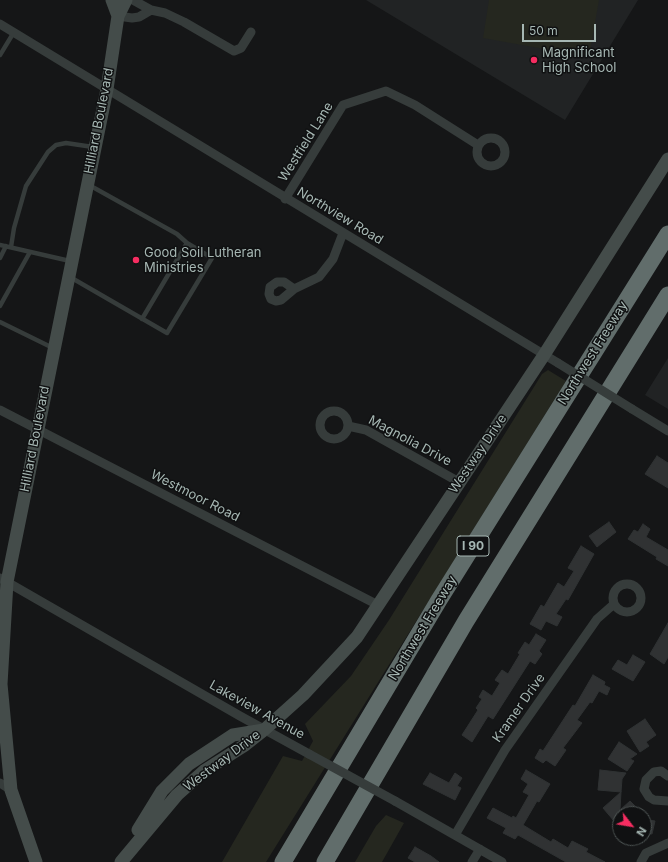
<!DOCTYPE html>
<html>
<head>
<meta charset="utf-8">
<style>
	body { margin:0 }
	#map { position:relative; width:668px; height:862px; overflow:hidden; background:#151617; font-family:Inter,sans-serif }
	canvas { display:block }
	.north { position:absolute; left:612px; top:806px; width:40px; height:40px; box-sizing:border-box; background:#101112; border:1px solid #4c5352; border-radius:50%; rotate:121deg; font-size:11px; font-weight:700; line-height:16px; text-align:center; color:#a6b7b3 }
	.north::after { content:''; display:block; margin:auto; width:14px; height:18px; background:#f62d61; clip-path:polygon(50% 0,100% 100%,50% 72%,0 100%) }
	.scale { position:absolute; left:522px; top:24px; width:74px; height:18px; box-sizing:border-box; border:2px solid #a6b7b3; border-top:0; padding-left:5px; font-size:12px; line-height:14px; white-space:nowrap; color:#a6b7b3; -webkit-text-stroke:3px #101112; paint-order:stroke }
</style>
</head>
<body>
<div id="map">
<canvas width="668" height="862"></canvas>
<div class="north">N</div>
<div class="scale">50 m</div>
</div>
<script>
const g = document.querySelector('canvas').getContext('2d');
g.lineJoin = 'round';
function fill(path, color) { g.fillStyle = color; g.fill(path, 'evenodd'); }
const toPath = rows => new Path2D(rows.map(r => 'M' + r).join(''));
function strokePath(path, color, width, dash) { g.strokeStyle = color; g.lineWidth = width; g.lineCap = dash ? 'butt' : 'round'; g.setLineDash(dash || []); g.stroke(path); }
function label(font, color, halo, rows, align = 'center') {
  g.font = font + ' Inter,sans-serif'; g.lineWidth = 3; g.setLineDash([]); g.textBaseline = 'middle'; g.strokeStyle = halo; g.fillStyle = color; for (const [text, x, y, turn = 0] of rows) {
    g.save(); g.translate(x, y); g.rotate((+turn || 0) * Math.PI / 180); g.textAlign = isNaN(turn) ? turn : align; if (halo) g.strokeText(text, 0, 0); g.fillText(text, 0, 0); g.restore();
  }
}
fill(toPath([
	[366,0,638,0,565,120],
	[668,358,668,409,645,395]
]), '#212324');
fill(toPath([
	[489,0,599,0,589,57,483,38],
	[548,370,566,381,266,862,222,862,283,756,302,761,313,741,305,724,351,676,389,620,542,374],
	[386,815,404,823,382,862,355,862,376,826]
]), '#25271f');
const building = toPath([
	[657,456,668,463,668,488,645,474,657,456],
	[609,522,616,532,597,547,589,536,609,522],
	[643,524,650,529,646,537,668,550,668,566,656,559,657,557,628,539,634,530,638,532,643,524],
	[581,546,594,554,568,600,566,599,556,614,562,617,557,626,546,621,541,630,530,624,541,605,544,607,558,583,564,587,574,571,568,568,581,546],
	[668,623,668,657,664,664,650,654,668,623],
	[536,634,546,640,539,651,542,654,535,664,530,661,493,719,488,716,472,742,462,735,478,710,476,708,482,699,479,697,483,690,492,696,500,683,495,680,502,670,508,674,520,654,518,653,525,642,529,645,536,634],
	[633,655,645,662,633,681,612,669,618,660,627,665,633,655],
	[593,675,605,682,604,685,610,688,607,695,599,691,592,703,590,702,577,720,582,723,563,748,566,750,555,766,546,760,543,763,535,758,540,749,543,751,573,705,575,706,593,675],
	[645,719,656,735,646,742,649,746,640,752,627,731,645,719],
	[619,742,637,754,630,759,634,761,627,771,608,759,619,742],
	[526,770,550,784,539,802,537,801,523,825,551,842,553,839,568,848,572,841,588,849,586,852,605,862,566,862,518,835,515,839,503,833,506,828,487,818,493,808,512,818,513,816,516,818,529,795,523,792,528,784,521,779,526,770],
	[600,770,626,773,622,779,621,792,598,790,600,770],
	[430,773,449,783,455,773,462,778,457,786,461,788,455,800,423,784,430,773],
	[621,792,620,810,630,801,635,806,626,814,620,814,620,828,603,808,621,792],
	[644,819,655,821,652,834,644,833,644,819],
	[415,847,431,856,439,862,415,862,408,858,415,847]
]);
fill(building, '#303233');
strokePath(building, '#2f3233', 1);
strokePath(toPath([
	[0,55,14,32],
	[89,185,177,234,187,243],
	[0,245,70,261],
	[11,247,14,228,26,186,48,152,56,145,66,143,93,147],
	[0,258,6,246],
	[70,277,167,333,212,258,187,243,142,319],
	[0,306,30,252],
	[0,322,53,348]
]), '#363c3b', 4.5);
strokePath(toPath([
	[133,0,151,10,165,13,184,22,234,51,241,48,251,32],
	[118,16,132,18,139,17,151,10],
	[0,24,558,363],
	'477 152a14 14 0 1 1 28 0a14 14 0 1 1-28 0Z',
	[285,199,343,105,386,91,415,105,478,145],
	[294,289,284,282,277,282,270,287,269,294,271,299,276,301,281,300,294,289,319,277,333,259,343,233],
	[632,409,668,431],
	[0,410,378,605],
	'320 425a14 14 0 1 1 28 0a14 14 0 1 1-28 0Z',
	[348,426,366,430,459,482],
	[0,578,240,716,309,754],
	'613 598a14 14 0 1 1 28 0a14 14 0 1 1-28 0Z',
	[668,776,661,771,654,772,646,780,644,789,649,797,654,800,668,801],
	[0,783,11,790],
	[395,801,502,862],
	[455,835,505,750,597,619,614,604],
	[472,862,480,849],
	[641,862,646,853,668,843]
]), '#363c3b', 9);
strokePath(toPath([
	[112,0,118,16],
	[138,830,162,791,189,764,233,735,264,730],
	[36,862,11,790,1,684,7,582,107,89,118,16,126,0],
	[121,862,177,795,204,771,245,745,264,730,303,695,357,637,544,355,668,159]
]), '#444c4a', 13);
strokePath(toPath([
	[283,862,439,600,668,234],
	[325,862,466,621,668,295]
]), '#616d6b', 17);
strokePath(toPath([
	[558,363,632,409],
	[309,754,395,801]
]), '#363c3b', 9);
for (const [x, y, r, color] of [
	[534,60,4,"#f62d61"],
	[136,260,4,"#f62d61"]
]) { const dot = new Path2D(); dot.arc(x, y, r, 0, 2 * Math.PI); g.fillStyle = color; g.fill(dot); strokePath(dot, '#101112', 1.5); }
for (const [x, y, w] of [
	[473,546,32]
]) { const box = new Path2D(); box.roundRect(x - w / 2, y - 10, w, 20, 3); g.fillStyle = '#101112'; g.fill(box); strokePath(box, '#a6b7b3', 1); }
label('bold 12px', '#a6b7b3', null, [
	["I 90",473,546]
]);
label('13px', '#a6b7b3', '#101112', [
	["Magnificant",542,53],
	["High School",542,68],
	["Good Soil Lutheran",144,253],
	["Ministries",144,268]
], 'left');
label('13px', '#a6b7b3', '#101112', [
	["Hilliard Boulevard",99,121,-79],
	["Westfield Lane",306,142,-58],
	["Northview Road",340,216,31],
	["Northwest Freeway",593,353,-58],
	["Hilliard Boulevard",35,439,-79],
	["Magnolia Drive",410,441,28],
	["Westway Drive",478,454,-56],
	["Westmoor Road",195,496,27],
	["Northwest Freeway",423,628,-59],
	["Kramer Drive",519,708,-55],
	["Lakeview Avenue",257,710,29],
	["Westway Drive",222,761,-37]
]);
</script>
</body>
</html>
